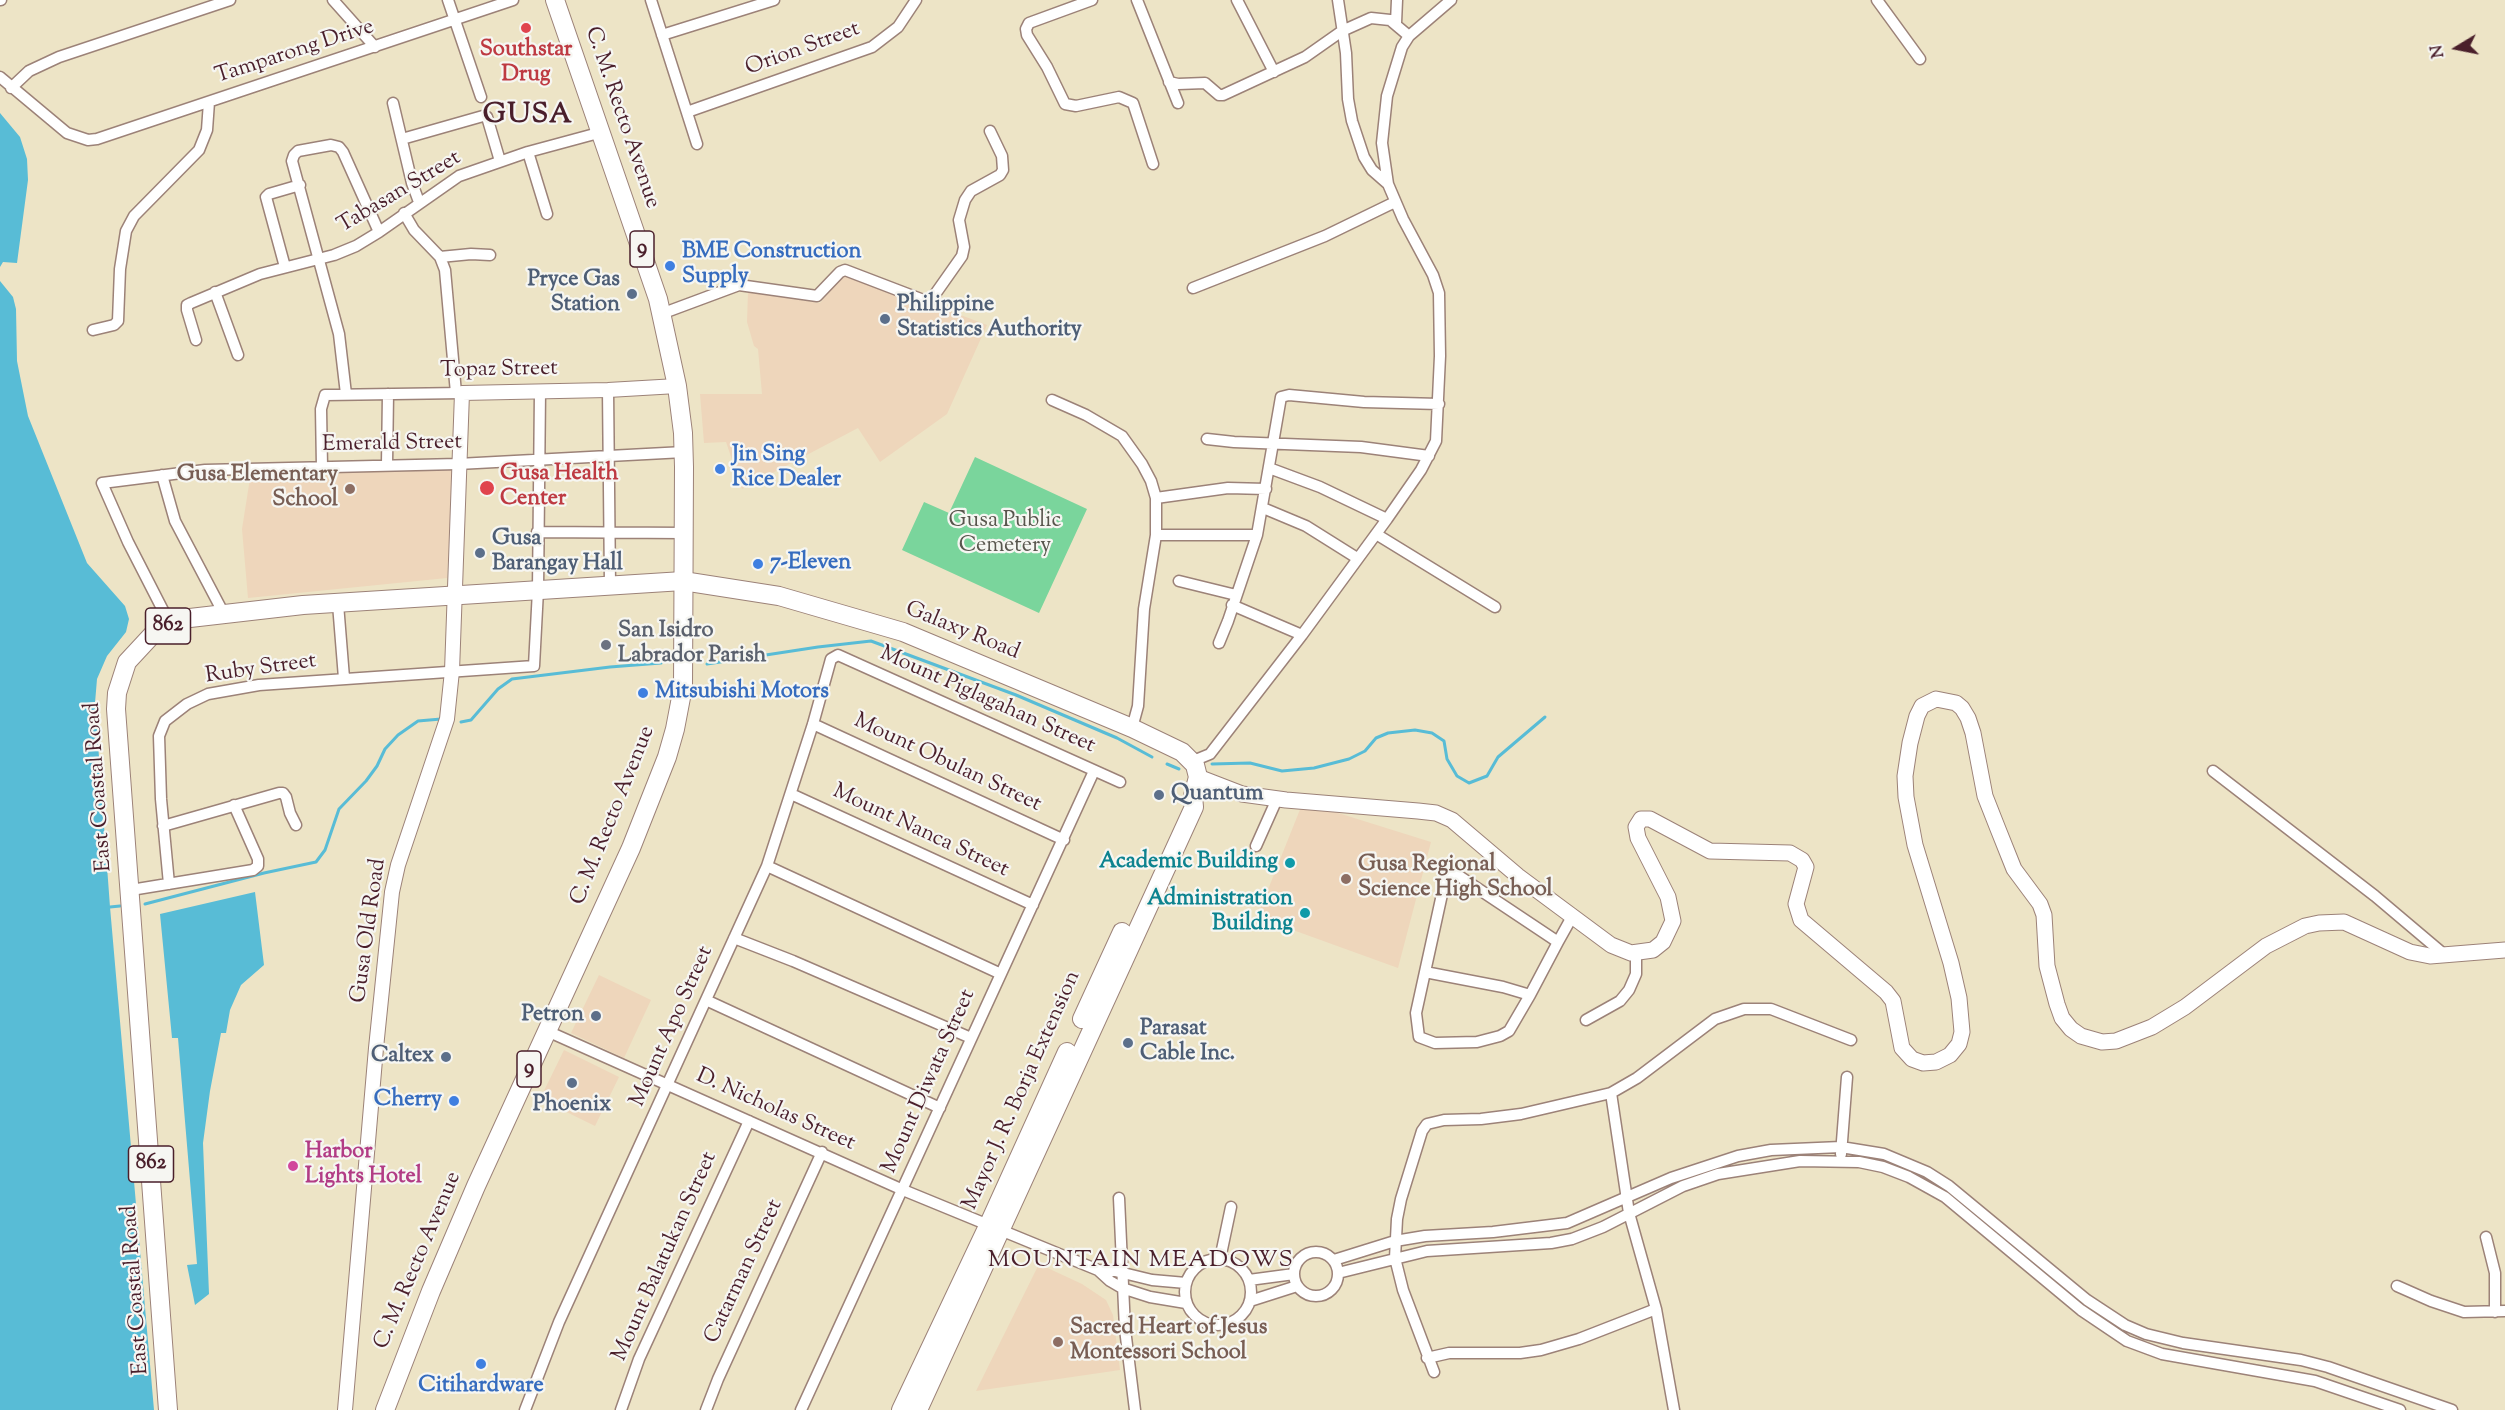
<!DOCTYPE html>
<html>
<head>
<meta charset="utf-8">
<style>
	body { margin:0 }
	#map { position:relative; width:2505px; height:1410px; overflow:hidden; background:#ede4c6; font-family:"Sorts Mill Goudy",serif }
	canvas { display:block }
	.north { position:absolute; left:2427px; top:18px; width:60px; height:60px; -webkit-text-stroke:4px #f6f6f2; paint-order:stroke; rotate:260deg; font-size:16px; font-weight:700; line-height:24px; text-align:center; color:#4a1f2b }
	.north::after { content:''; display:block; margin:auto; width:21px; height:27px; background:#4a1f2b; clip-path:polygon(50% 0,100% 100%,50% 72%,0 100%) }
</style>
</head>
<body>
<div id="map">
<canvas width="2505" height="1410"></canvas>
<div class="north">N</div>
</div>
<script>
const g = document.querySelector('canvas').getContext('2d');
g.lineJoin = 'round';
function fill(path, color) { g.fillStyle = color; g.fill(path, 'evenodd'); }
const toPath = rows => new Path2D(rows.map(r => 'M' + r).join(''));
function strokePath(path, color, width, dash) { g.strokeStyle = color; g.lineWidth = width; g.lineCap = dash ? 'butt' : 'round'; g.setLineDash(dash || []); g.stroke(path); }
function label(font, color, halo, rows, align = 'center') {
  g.font = font + ' "Sorts Mill Goudy",serif'; g.lineWidth = 4.5; g.setLineDash([]); g.textBaseline = 'middle'; g.strokeStyle = halo; g.fillStyle = color; for (const [text, x, y, turn = 0] of rows) {
    g.save(); g.translate(x, y); g.rotate((+turn || 0) * Math.PI / 180); g.textAlign = isNaN(turn) ? turn : align; if (halo) g.strokeText(text, 0, 0); g.fillText(text, 0, 0); g.restore();
  }
}
fill(toPath([
	[850,273,987,325,947,414,880,462,858,428,742,489,726,442,704,443,700,394,762,394,758,349,754,346,747,322,748,292,820,303,842,277],
	[453,470,447,578,248,598,242,529,251,472],
	[1303,802,1431,842,1398,968,1257,917],
	[599,975,651,1000,624,1058,571,1033],
	[564,1050,619,1077,595,1126,540,1099],
	[1039,1264,1082,1284,1106,1300,1113,1315,1120,1370,976,1391]
]), '#eed6bb');
fill(toPath([
	[975,457,1087,509,1039,613,902,550,924,502,949,513]
]), '#7ad59c');
fill(toPath([
	[0,113,20,137,27,159,28,180,17,263,3,262,0,267],
	[0,281,13,297,16,309,17,361,28,416,87,563,125,606,129,619,126,632,107,656,97,679,95,703,110,907,154,1410,0,1410],
	[255,892,264,965,241,985,230,1010,226,1033,221,1033,210,1091,203,1143,209,1294,195,1305,187,1265,197,1264,178,1038,172,1038,160,914]
]), '#58bcd6');
strokePath(toPath([
	[707,664,818,647,871,641,1016,695,1117,738,1152,757],
	[461,722,471,720,498,689,512,679,610,667,661,663],
	[1167,764,1179,769],
	[1212,764,1250,763,1282,771,1314,768,1349,759,1365,751,1376,738,1388,733,1415,730,1432,733,1444,741,1447,759,1457,776,1469,783,1487,776,1498,757,1545,717],
	[145,904,264,873,316,862,325,850,339,809,366,781,377,766,385,749,398,735,418,721,441,719],
	[110,907,120,906]
]), '#58bcd6', 3);
const minor = toPath([
	[0,0,1,0],
	[333,0,375,47],
	[448,0,481,97],
	[651,0,697,144],
	[1092,0,1029,23,1026,29,1027,35,1047,67,1065,104,1076,106,1119,97,1133,103,1153,164],
	[1137,0,1178,103],
	[1237,0,1274,72],
	[1338,0,1346,53,1348,99,1352,121,1364,157,1372,170,1388,184],
	[1877,0,1920,59],
	[1396,23,1397,0],
	[662,35,774,0],
	[0,77,67,133,88,140,97,139,513,0],
	[1169,82,1178,84,1205,83,1219,95,1223,95,1305,57,1342,31,1371,18,1390,20,1409,36],
	[11,88,29,71,59,57,230,0],
	[393,103,412,183,419,202],
	[687,112,872,47,898,27,916,0],
	[402,139,483,116,487,117,500,161],
	[528,152,547,214],
	[404,213,414,230,440,257,445,270,456,393],
	[440,257,471,254,490,255],
	[285,267,266,197,269,194,300,185],
	[1193,288,1325,236,1395,202],
	[215,292,238,355],
	[661,314,739,285,817,296,840,272,845,270,926,301,931,300,962,256,964,247,959,220,965,200,971,191,1000,175,1003,170,1002,156,990,131],
	[93,330,114,325,118,321,120,269,126,231,134,216,199,150,207,130,209,102],
	[196,340,187,310,187,305,191,303,260,274,334,255,356,246,379,232,459,176,528,152,602,132],
	[608,390,610,585],
	[346,394,339,334,292,161,294,155,298,151,331,145,339,147,343,152,379,232],
	[1052,400,1086,415,1122,436,1142,464,1151,481,1156,498],
	[1207,439,1234,442,1361,447,1429,456],
	[387,464,388,394],
	[322,467,321,409,325,395,462,393],
	[1269,468,1320,487,1387,519],
	[162,475,175,521,225,616],
	[1263,508,1306,526,1357,558],
	[537,532,684,533],
	[1376,534,1495,607],
	[1156,535,1257,535],
	[1179,581,1236,595],
	[338,604,344,678],
	[1232,605,1302,635],
	[170,624,128,542,102,483,205,470,458,464,684,452],
	[1219,643,1228,621,1257,535,1281,397,1289,395,1364,402,1439,404],
	[813,724,1064,840],
	[1132,728,1138,706,1144,609,1156,535,1156,498,1228,488,1266,489],
	[1193,761,1210,754,1302,635,1387,519,1421,470,1436,441,1440,356,1439,293,1433,275,1403,219,1388,184,1382,143,1387,96,1402,47,1409,36,1451,0],
	[2213,771,2375,896,2446,956],
	[791,794,1033,905],
	[163,826,279,793,283,793,286,797,290,813,296,825],
	[1256,846,1277,799],
	[767,866,1001,974],
	[169,884,161,799,159,736,165,721,187,704,208,694,259,685,534,666,538,590,540,391],
	[131,890,253,870,258,866,258,859,234,805],
	[734,938,793,961,971,1038],
	[1558,942,1456,874,1449,874,1446,876,1416,1013,1419,1037,1435,1043,1477,1042,1500,1036,1509,1031,1530,995,1558,942,1573,915],
	[1425,972,1503,987,1530,995],
	[708,1001,940,1108],
	[1586,1020,1620,1001,1629,990,1636,974,1636,953],
	[547,1031,903,1190,1098,1270,1115,1271,1152,1280,1186,1283],
	[1611,1093,1629,1213,1656,1309,1674,1410],
	[1841,1154,1847,1077],
	[1119,1198,1125,1329,1135,1410],
	[2486,1237,2495,1273,2495,1312],
	'1294 1274a22 22 0 1 1 44 0a22 22 0 1 1-44 0Z',
	'1185 1292a33 33 0 1 1 66 0a33 33 0 1 1-66 0Z',
	[1220,1259,1231,1207],
	[1334,1260,1395,1241,1425,1236,1493,1232,1567,1223,1671,1178,1738,1156,1771,1150,1841,1147,1884,1154,1927,1172,1949,1186,2087,1300,2125,1325,2146,1334,2183,1343,2301,1360,2328,1367,2452,1410],
	[1098,1270,1110,1281,1122,1288,1150,1297,1186,1303],
	[1338,1273,1427,1251,1551,1243,1572,1239,1603,1227,1683,1186,1718,1174,1800,1161,1859,1162,1883,1167,1909,1177,1945,1197,2081,1310,2127,1341,2162,1354,2315,1381,2400,1410],
	[1249,1280,1294,1274],
	[2397,1286,2431,1301,2464,1312,2505,1311],
	[1250,1301,1297,1286],
	[1427,1358,1449,1353,1520,1353,1541,1350,1579,1339,1656,1309],
	[1434,1372,1403,1290,1395,1258,1397,1219,1401,1199,1422,1131,1427,1124,1444,1120,1481,1119,1521,1114,1611,1093,1637,1078,1715,1019,1744,1009,1771,1009,1851,1040],
	[525,1410,559,1322,767,866,813,724,831,659,838,655,1120,782],
	[621,1410,639,1359,749,1121],
	[706,1410,718,1379,822,1152],
	[801,1410,1094,771]
]);
const tertiary = toPath([
	[345,1410,376,1048,392,892,398,865,447,719,452,671,462,393,608,390,677,386]
]);
const secondary = toPath([
	[1198,777,1242,794,1286,800,1418,811,1436,813,1452,820,1518,876,1611,945,1631,953,1653,950,1663,942,1673,921,1668,897,1638,838,1636,827,1641,819,1650,819,1710,851,1790,853,1802,860,1806,867,1796,904,1801,920,1886,992,1893,1001,1902,1048,1912,1059,1923,1063,1936,1062,1950,1055,1959,1044,1962,1032,1959,998,1951,963,1915,845,1906,797,1905,776,1910,743,1917,716,1922,706,1936,699,1956,703,1962,708,1968,718,1973,733,1985,796,1998,829,2014,869,2040,904,2044,915,2047,966,2057,1004,2062,1018,2071,1029,2081,1036,2102,1042,2116,1041,2152,1027,2185,1007,2266,946,2305,926,2319,923,2344,922,2410,952,2430,956,2505,950]
]);
const primary = toPath([
	[1082,1019,1122,932],
	[168,1410,116,709,117,693,127,662,153,634,170,624,190,618,303,605,683,581,779,596,903,632,1132,728,1182,752,1195,765,1198,777,1193,796,1194,807,918,1410],
	[901,1410,988,1226,1067,1052]
]);
const trunk = toPath([
	[385,1410,431,1291,476,1186,631,848,667,757,675,729,683,687,684,467,683,433,677,386,658,299,555,0]
]);
strokePath(minor, '#9c8278', 13);
strokePath(tertiary, '#9c8278', 16);
strokePath(secondary, '#9c8278', 17);
strokePath(primary, '#9c8278', 20);
strokePath(trunk, '#9c8278', 20);
strokePath(minor, '#fff', 10);
strokePath(tertiary, '#fff', 14);
strokePath(secondary, '#fff', 15);
strokePath(primary, '#fff', 18);
strokePath(trunk, '#fff', 18);
for (const [x, y, r, color] of [
	[526,28,6,"#e0444e"],
	[670,266,6,"#3f7fe0"],
	[632,294,6,"#5c6f8a"],
	[885,319,6,"#5c6f8a"],
	[720,469,6,"#3f7fe0"],
	[487,488,8,"#e0444e"],
	[350,489,6,"#8d6e63"],
	[480,553,6,"#5c6f8a"],
	[758,564,6,"#3f7fe0"],
	[606,645,6,"#6b7280"],
	[643,693,6,"#3f7fe0"],
	[1159,795,6,"#5c6f8a"],
	[1290,863,6,"#0f9aa8"],
	[1346,879,6,"#8d6e63"],
	[1305,913,6,"#0f9aa8"],
	[596,1016,6,"#5c6f8a"],
	[1128,1043,6,"#5c6f8a"],
	[446,1057,6,"#5c6f8a"],
	[572,1083,6,"#5c6f8a"],
	[454,1101,6,"#3f7fe0"],
	[293,1166,6,"#d1479c"],
	[1058,1342,6,"#8d6e63"],
	[481,1364,6,"#3f7fe0"]
]) { const dot = new Path2D(); dot.arc(x, y, r, 0, 2 * Math.PI); g.fillStyle = color; g.fill(dot); strokePath(dot, '#f6f6f2', 2); }
for (const [x, y, w] of [
	[642,249,24],
	[168,626,45],
	[529,1069,24],
	[151,1164,45]
]) { const box = new Path2D(); box.roundRect(x - w / 2, y - 18, w, 36, 4.5); g.fillStyle = '#f6f6f2'; g.fill(box); strokePath(box, '#4a1f2b', 1.5); }
label('bold 21px', '#4a1f2b', null, [
	["9",642,249],
	["862",168,626],
	["9",529,1069],
	["862",151,1164]
]);
label('22px', '#4a1f2b', '#f6f6f2', [
	["Orion Street",803,50,-20],
	["Tamparong Drive",295,53,-18],
	["C. M. Recto Avenue",621,118,71],
	["Tabasan Street",400,193,-31],
	["Topaz Street",499,371,-1],
	["Emerald Street",392,445,-1],
	["Galaxy Road",962,632,22],
	["Ruby Street",261,670,-8],
	["Mount Piglagahan Street",987,701,24],
	["Mount Obulan Street",947,764,25],
	["East Coastal Road",100,787,-94],
	["C. M. Recto Avenue",614,816,-68],
	["Mount Nanca Street",920,832,25],
	["Gusa Old Road",370,931,-82],
	["Mount Apo Street",673,1027,-66],
	["Mount Diwata Street",930,1082,-66],
	["Mayor J. R. Borja Extension",1023,1091,-66],
	["D. Nicholas Street",775,1111,24],
	["Mount Balatukan Street",666,1257,-66],
	["C. M. Recto Avenue",419,1261,-67],
	["Catarman Street",745,1272,-65],
	["East Coastal Road",137,1290,-94]
]);
label('bold 22px', '#be3a42', '#f6f6f2', [
	["Southstar",526,51],
	["Drug",526,76],
	["Gusa Health",500,475,"left"],
	["Center",500,500,"left"]
]);
label('bold 22px', '#366cbe', '#f6f6f2', [
	["BME Construction",682,253],
	["Supply",682,278],
	["Jin Sing",732,456],
	["Rice Dealer",732,481],
	["7-Eleven",770,564],
	["Mitsubishi Motors",655,693],
	["Cherry",442,1101,"right"],
	["Citihardware",481,1387,"center"]
], 'left');
label('bold 22px', '#4e5e75', '#f6f6f2', [
	["Pryce Gas",620,281,"right"],
	["Station",620,306,"right"],
	["Philippine",897,306],
	["Statistics Authority",897,331],
	["Gusa",492,540],
	["Barangay Hall",492,565],
	["Quantum",1171,795],
	["Petron",584,1016,"right"],
	["Parasat",1140,1030],
	["Cable Inc.",1140,1055],
	["Caltex",434,1057,"right"],
	["Phoenix",572,1106,"center"]
], 'left');
label('bold 22px', '#785e54', '#f6f6f2', [
	["Gusa Elementary",338,476,"right"],
	["School",338,501,"right"],
	["Gusa Regional",1358,866],
	["Science High School",1358,891],
	["Sacred Heart of Jesus",1070,1329],
	["Montessori School",1070,1354]
], 'left');
label('22px', '#58564d', '#f6f6f2', [
	["Gusa Public",1005,522],
	["Cemetery",1005,547]
]);
label('bold 22px', '#5b616d', '#f6f6f2', [
	["San Isidro",618,632],
	["Labrador Parish",618,657]
], 'left');
label('bold 22px', '#0d838f', '#f6f6f2', [
	["Academic Building",1278,863],
	["Administration",1293,900],
	["Building",1293,925]
], 'right');
label('bold 22px', '#b23c85', '#f6f6f2', [
	["Harbor",305,1153],
	["Lights Hotel",305,1178]
], 'left');
g.letterSpacing = '1.5px';
label('24px', '#4a1f2b', '#f6f6f2', [
	["MOUNTAIN MEADOWS",1141,1262]
]);
g.letterSpacing = '0px';
g.letterSpacing = '1.5px';
label('bold 28px', '#4a1f2b', '#f6f6f2', [
	["GUSA",528,117]
]);
g.letterSpacing = '0px';
</script>
</body>
</html>
